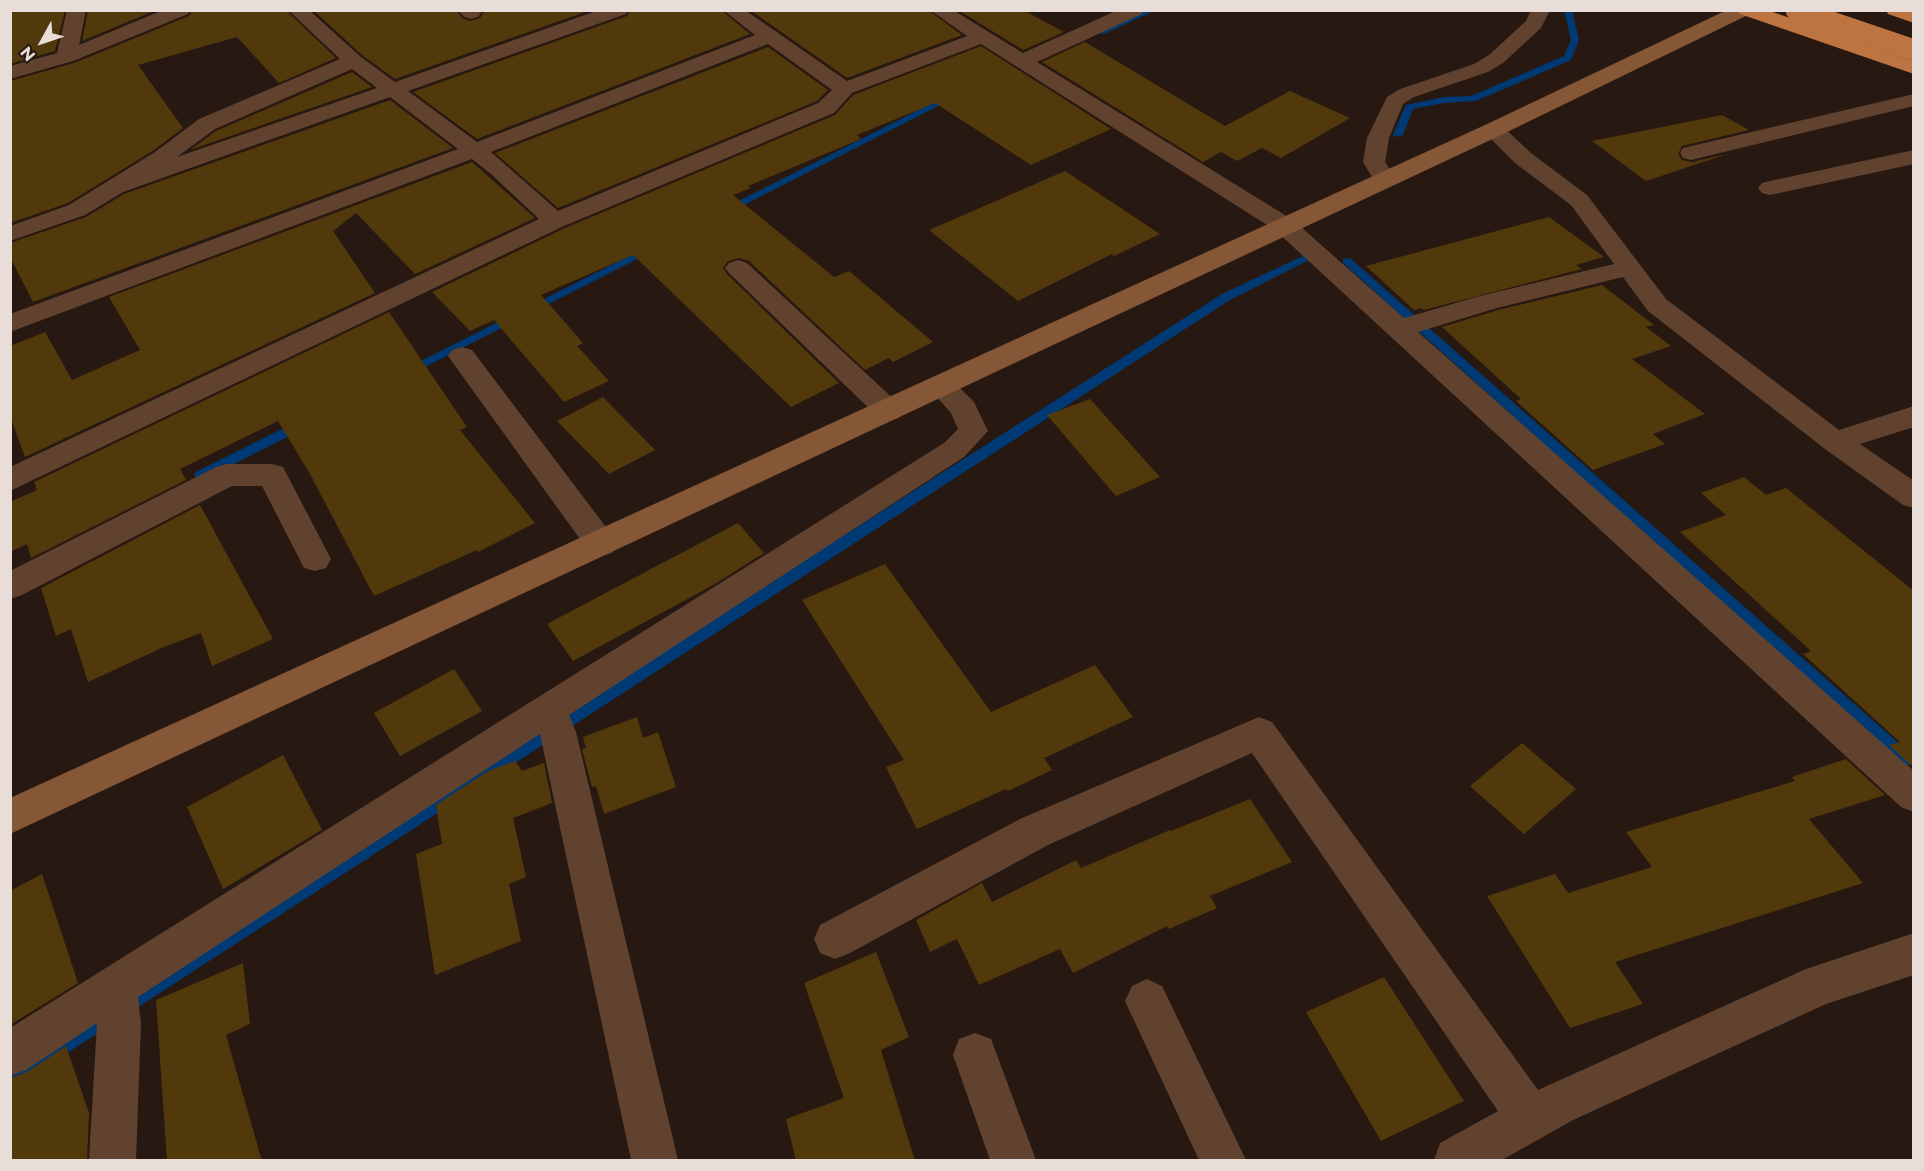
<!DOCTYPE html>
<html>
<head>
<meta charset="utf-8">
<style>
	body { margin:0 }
	#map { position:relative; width:1924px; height:1171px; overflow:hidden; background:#271811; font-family:Montserrat,sans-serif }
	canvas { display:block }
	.frame { position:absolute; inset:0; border:12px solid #e8ddd8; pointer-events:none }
	.north { position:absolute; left:12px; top:12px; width:60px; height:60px; -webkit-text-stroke:4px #271811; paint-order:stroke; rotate:230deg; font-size:16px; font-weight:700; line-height:24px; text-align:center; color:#e8ddd8 }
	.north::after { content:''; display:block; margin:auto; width:21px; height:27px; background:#e8ddd8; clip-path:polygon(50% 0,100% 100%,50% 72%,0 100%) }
</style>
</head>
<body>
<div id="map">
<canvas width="1924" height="1171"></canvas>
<div class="frame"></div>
<div class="north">N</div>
</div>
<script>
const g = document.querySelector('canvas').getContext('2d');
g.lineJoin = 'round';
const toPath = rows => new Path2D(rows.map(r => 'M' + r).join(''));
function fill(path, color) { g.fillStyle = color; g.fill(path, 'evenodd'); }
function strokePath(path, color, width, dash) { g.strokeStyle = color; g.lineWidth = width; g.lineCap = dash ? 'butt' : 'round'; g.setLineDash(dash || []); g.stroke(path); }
fill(toPath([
	[1144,10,1156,10,1104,34,1097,32,1144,10],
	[1564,10,1572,10,1579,40,1571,60,1476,101,1444,103,1413,109,1403,135,1394,137,1393,135,1406,105,1444,97,1471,96,1564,56,1571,40,1564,10],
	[950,94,958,96,730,212,726,213,721,210,950,94],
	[651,245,657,248,655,250,411,374,403,374,401,371,651,245],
	[1309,253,1315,256,1313,258,1230,300,10,1090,10,1068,1222,294,1309,253],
	[1347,258,1351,259,1911,754,1913,759,1911,764,1905,766,1899,764,1343,263,1343,259,1347,258],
	[302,419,307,421,309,424,307,427,206,478,196,478,194,475,196,472,302,419]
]), '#003a74');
fill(toPath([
	[10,10,65,10,55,51,10,64],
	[88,10,156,10,82,41],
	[192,10,286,10,336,58,279,83,237,37,138,65,183,128,154,150,68,203,10,223,10,81,74,63,189,16],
	[313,10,456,10,462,18,470,21,480,18,483,13,482,10,591,10,395,79,362,55],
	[630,10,721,10,750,34,477,139,413,92,627,16],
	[750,10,928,10,962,35,847,78],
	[958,10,1023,10,1064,32,1023,50],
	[1085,42,1225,126,1290,91,1350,118,1281,158,1262,148,1237,161,1221,152,1203,162,1042,62],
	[981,46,1111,129,1031,165,935,103,857,135,861,139,748,186,751,188,733,195,834,277,849,271,933,342,893,362,889,358,865,370,749,261,739,258,728,261,723,268,727,274,839,383,791,407,633,255,541,295,583,343,577,346,609,381,564,402,494,320,470,331,432,292,565,228,835,115,853,95],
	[768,47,828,90,817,101,558,208,495,153],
	[352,72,372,87,190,150,216,131],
	[390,100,453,148,33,302,10,257,10,243,86,217,124,194],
	[1722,115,1749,130,1682,146,1678,154,1682,160,1692,162,1727,154,1646,181,1592,141],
	[472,162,535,218,415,274,356,213,333,231,375,293,25,457,10,416,10,346,45,332,72,380,140,350,109,297],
	[1065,171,1160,234,1114,256,1112,254,1018,301,929,230],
	[1549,217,1604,257,1576,265,1582,269,1424,310,1421,308,1414,310,1366,266],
	[1602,285,1654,325,1646,327,1671,346,1632,359,1705,414,1653,434,1665,444,1593,470,1516,401,1521,399,1442,327,1498,310],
	[389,312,467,427,460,430,535,523,478,552,477,550,374,596,310,474,278,421,180,469,186,480,31,558,27,544,10,552,10,502,37,490,34,482],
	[603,397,655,450,609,474,557,421],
	[1090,399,1160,477,1116,496,1047,415],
	[1744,477,1766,495,1786,488,1914,591,1914,768,1889,745,1900,742,1803,654,1811,651,1680,532,1726,515,1701,493],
	[200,505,273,639,212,666,201,633,164,647,88,682,71,629,56,636,41,588],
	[738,523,764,553,715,584,573,661,547,624],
	[885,564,991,712,1095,665,1133,717,1044,758,1052,770,1008,791,1006,789,917,829,886,767,904,760,802,600],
	[454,669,482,711,400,756,374,713],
	[637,717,643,738,658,732,676,787,604,814,596,786,592,787,582,749,586,748,583,737],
	[1522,743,1576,789,1524,834,1470,786],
	[283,755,322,830,223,889,187,807],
	[1846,759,1885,795,1809,819,1863,883,1615,962,1643,1004,1570,1028,1487,896,1555,874,1568,893,1652,867,1626,832,1795,781,1792,777],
	[515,761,522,771,544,763,552,803,513,818,526,877,509,884,521,941,435,975,416,854,442,844,436,805,488,771],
	[1250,799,1292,862,1210,896,1217,908,1169,929,1167,926,1073,973,1060,949,979,985,957,939,930,952,916,920,982,883,992,902,1076,860,1081,868,1170,830,1171,831],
	[42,874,78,983,10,1025,10,891],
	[876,952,909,1037,881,1050,915,1161,796,1161,786,1119,844,1098,804,983],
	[243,963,250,1024,226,1035,262,1161,167,1161,156,1000],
	[1384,977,1464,1101,1381,1141,1306,1012],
	[66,1046,89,1113,87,1161,10,1161,10,1078,27,1072]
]), '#52390c');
fill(toPath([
	[67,10,86,10,79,45,163,10,190,10,188,14,73,61,10,79,10,66,57,53,67,10],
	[288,10,309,10,361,57,395,82,599,10,628,10,626,14,408,91,477,142,755,35,723,10,745,10,847,81,967,36,930,10,953,10,1023,53,1118,10,1144,10,1142,14,1037,62,1293,220,1404,318,1480,296,1614,264,1571,205,1515,163,1482,130,1485,125,1493,123,1501,125,1531,153,1587,195,1666,299,1839,430,1914,406,1914,427,1860,444,1914,481,1914,508,1903,505,1825,449,1648,311,1623,277,1497,308,1418,332,1914,771,1914,812,1901,807,1275,230,981,44,852,93,834,113,564,226,10,491,10,467,539,219,491,174,472,159,10,332,10,314,458,149,390,97,123,192,85,215,10,241,10,226,69,205,155,152,199,119,340,59,288,10],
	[768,44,832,90,818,103,558,211,491,152,768,44],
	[352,69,377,88,177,157,215,129,352,69],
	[458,10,479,10,481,13,478,17,471,19,464,17,458,10],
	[1531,10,1550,10,1541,28,1503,63,1488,72,1414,97,1403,104,1389,138,1385,162,1396,179,1392,184,1384,186,1376,184,1363,162,1367,138,1387,97,1400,89,1474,64,1489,55,1526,21,1531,10],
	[1914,94,1914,106,1691,160,1683,158,1680,153,1683,148,1914,94],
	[1914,150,1914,164,1770,195,1762,193,1758,188,1762,183,1770,181,1914,150],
	[738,260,747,263,899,404,903,411,899,418,889,421,879,418,729,273,725,268,729,263,738,260],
	[462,347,472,350,612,535,617,544,612,553,601,556,590,553,448,356,452,350,462,347],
	[941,377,951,379,974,402,988,431,964,457,569,715,576,732,678,1160,631,1160,540,734,138,997,141,1024,136,1160,89,1160,97,1023,26,1070,10,1076,10,1028,944,443,958,429,951,413,927,386,931,379,941,377],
	[227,464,272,464,283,467,331,559,326,568,315,571,304,568,262,486,232,486,22,595,10,599,10,571,216,467,227,464],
	[1259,717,1272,722,1538,1090,1806,969,1914,933,1914,975,1826,1004,1573,1120,1502,1160,1434,1160,1440,1143,1498,1111,1252,753,1048,845,850,953,835,959,820,953,814,939,820,925,1020,819,1259,717],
	[1147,979,1162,986,1246,1160,1199,1160,1125,1001,1132,986,1147,979],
	[975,1033,991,1039,1036,1160,990,1160,953,1055,959,1039,975,1033]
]), '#60422f');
fill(toPath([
	[1727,10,1752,10,1750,14,1501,135,10,834,10,798,1485,125,1727,10]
]), '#855736');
fill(toPath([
	[1738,10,1767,10,1914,61,1914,74,1740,14,1738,10],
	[1886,10,1914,10,1914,23,1888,14,1886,10]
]), '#bd7440');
strokePath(toPath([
	[1796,10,1914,50]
]), '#bd7440', 21);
</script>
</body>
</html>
